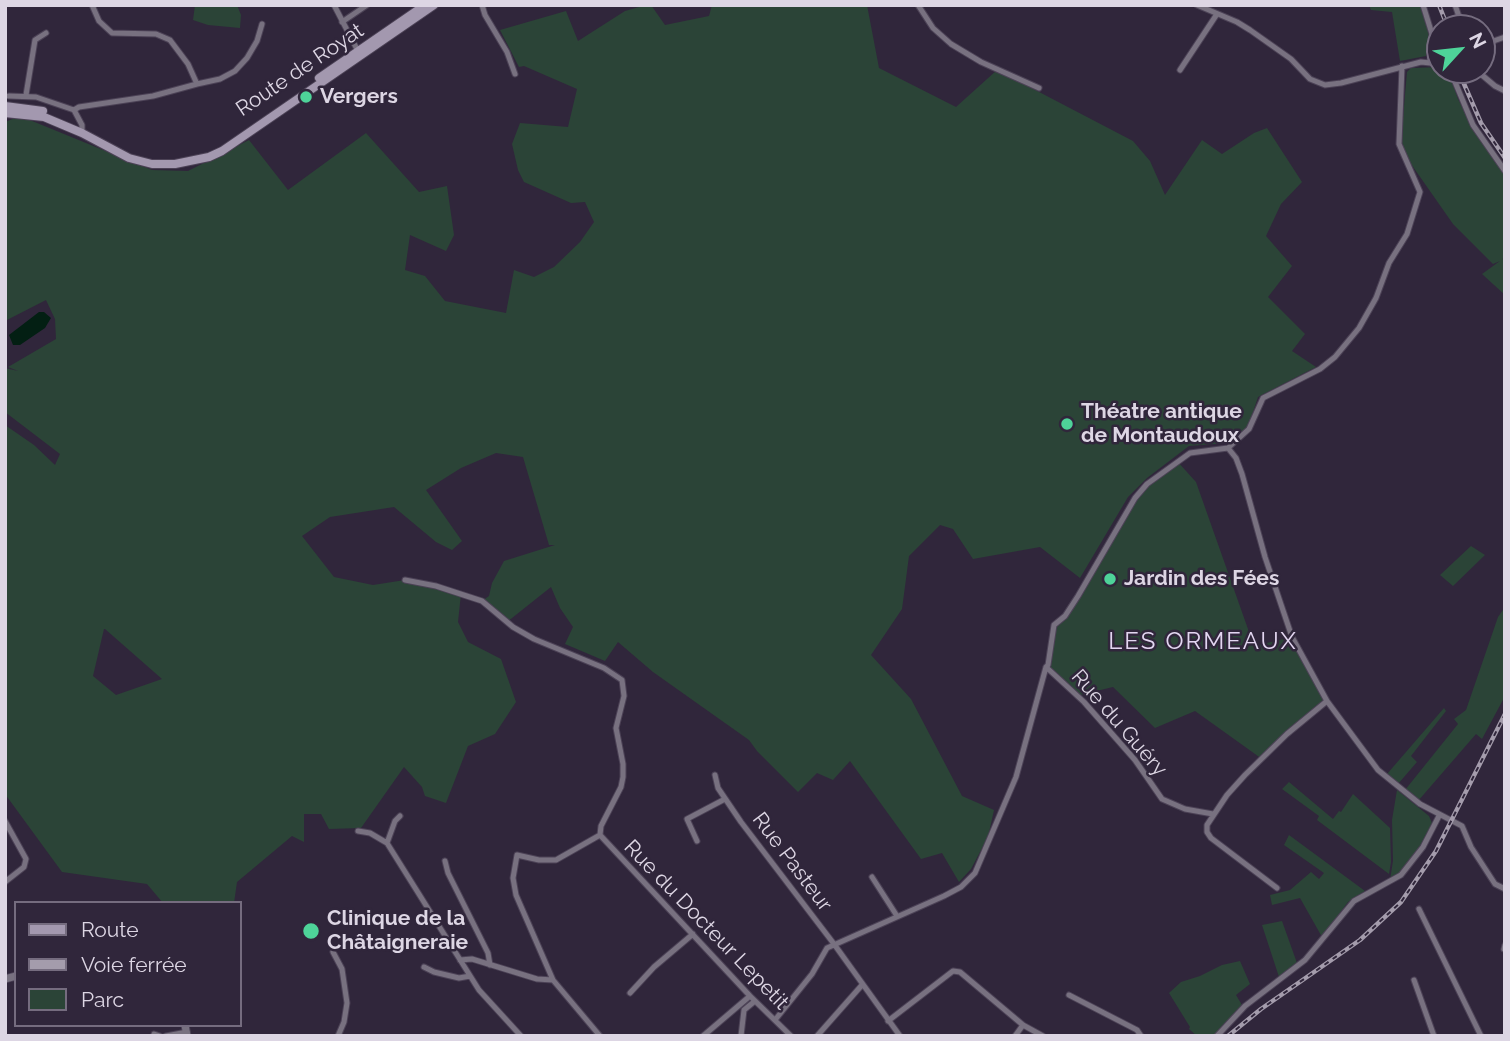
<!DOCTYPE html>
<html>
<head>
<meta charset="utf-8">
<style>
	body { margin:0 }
	#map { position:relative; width:1510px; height:1041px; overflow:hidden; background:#30263b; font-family:Raleway,sans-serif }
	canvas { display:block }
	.frame { position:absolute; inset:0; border:7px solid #ddd6e4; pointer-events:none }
	.legend { position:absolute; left:14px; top:901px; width:228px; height:126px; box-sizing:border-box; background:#30263b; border:2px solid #756c7f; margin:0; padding:9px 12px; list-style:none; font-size:21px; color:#ddd6e4 }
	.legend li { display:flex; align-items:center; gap:14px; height:35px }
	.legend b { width:35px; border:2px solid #756c7f }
	.north { position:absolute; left:1426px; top:14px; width:70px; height:70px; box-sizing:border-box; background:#30263b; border:2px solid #756c7f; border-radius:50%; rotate:63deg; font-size:19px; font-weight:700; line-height:28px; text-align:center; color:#ddd6e4 }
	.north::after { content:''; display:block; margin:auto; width:24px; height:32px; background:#4ed399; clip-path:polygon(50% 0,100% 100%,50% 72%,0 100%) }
</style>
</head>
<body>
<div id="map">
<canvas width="1510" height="1041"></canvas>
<div class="frame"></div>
<ul class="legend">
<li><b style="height:9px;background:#a398af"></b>Route</li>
<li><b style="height:9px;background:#a49cac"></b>Voie ferrée</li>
<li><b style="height:19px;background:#2b4437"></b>Parc</li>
</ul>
<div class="north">N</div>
</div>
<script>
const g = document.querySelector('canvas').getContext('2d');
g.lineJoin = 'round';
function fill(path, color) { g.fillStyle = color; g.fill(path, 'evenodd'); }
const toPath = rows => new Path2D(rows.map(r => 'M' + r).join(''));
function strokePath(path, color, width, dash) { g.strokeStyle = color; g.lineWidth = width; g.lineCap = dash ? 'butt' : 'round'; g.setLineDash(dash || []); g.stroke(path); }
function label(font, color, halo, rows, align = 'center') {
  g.font = font + ' Raleway,sans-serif'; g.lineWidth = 5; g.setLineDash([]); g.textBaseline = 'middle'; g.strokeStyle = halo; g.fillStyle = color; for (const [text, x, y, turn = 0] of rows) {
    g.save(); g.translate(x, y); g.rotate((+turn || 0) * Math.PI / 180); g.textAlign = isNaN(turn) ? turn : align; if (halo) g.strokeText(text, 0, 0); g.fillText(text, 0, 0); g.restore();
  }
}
fill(toPath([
	[195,5,237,5,241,15,240,28,208,25,193,20],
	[646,5,651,5,665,25,709,16,712,5,867,5,879,68,956,107,997,70,1133,141,1150,161,1165,195,1202,140,1222,154,1254,133,1267,128,1302,182,1281,204,1266,236,1292,266,1268,297,1305,334,1292,351,1316,367,1258,397,1248,427,1227,443,1189,446,1147,478,1128,497,1080,578,1040,547,973,559,953,529,940,525,909,556,902,609,871,655,911,699,962,796,994,810,988,837,971,869,959,882,942,853,921,859,850,761,833,780,817,773,798,792,757,751,749,740,653,672,618,642,605,661,565,644,573,627,560,608,551,587,507,622,482,601,489,596,492,583,504,561,555,545,549,545,523,457,496,453,461,468,426,490,462,541,452,550,436,542,394,507,330,517,302,536,334,577,373,585,405,580,461,594,458,622,468,642,501,659,516,702,495,734,468,746,446,803,425,796,422,787,404,767,361,828,329,829,321,814,304,814,304,842,292,836,237,882,234,903,163,903,147,884,62,872,5,794,5,425,34,445,55,465,60,454,5,412,5,368,18,371,8,367,56,339,55,319,46,300,5,321,5,122,20,116,152,170,188,171,249,140,288,190,366,133,419,192,447,186,454,235,446,251,410,235,405,270,425,276,445,301,506,313,514,270,534,277,554,267,580,242,594,222,585,202,571,203,524,182,518,170,512,144,520,123,568,127,577,89,524,66,519,67,500,30,566,11,578,41,625,11],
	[104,629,105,629,162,679,116,695,93,676],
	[1369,5,1420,5,1429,35,1426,56,1400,61,1392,12,1371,10],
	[1440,67,1440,70,1448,70,1458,99,1474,130,1505,176,1505,258,1502,259,1505,260,1505,295,1482,274,1500,261,1493,264,1453,224,1404,154,1401,141,1407,72,1411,68],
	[1177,461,1196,482,1254,646,1292,637,1327,701,1262,759,1195,711,1155,728,1113,687,1080,695,1048,665,1054,625,1065,616,1135,498],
	[1471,546,1485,555,1453,586,1440,575],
	[1505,607,1505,696,1482,739,1476,734,1418,801,1405,790,1458,724,1454,719,1466,710,1498,617],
	[1444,708,1446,711,1411,756,1417,762,1398,784,1387,774],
	[1289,782,1333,819,1339,811,1341,812,1353,794,1390,828,1391,862,1389,874,1317,820,1319,816,1282,789],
	[1397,790,1429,816,1432,823,1426,839,1399,875,1390,880,1393,861,1392,820],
	[1289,835,1365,891,1348,902,1322,937,1300,898,1272,905,1270,895,1290,890,1311,872,1319,879,1324,873,1284,845],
	[1282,921,1297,963,1279,977,1262,925],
	[1240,961,1250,984,1236,995,1242,1005,1214,1036,1197,1036,1189,1029,1190,1027,1169,993,1181,982,1200,976,1222,965]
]), '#2b4437');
fill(toPath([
	[39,312,44,312,51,318,45,328,20,345,13,345,9,335]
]), '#031f13');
const minor = toPath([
	[334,5,359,53],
	[482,5,485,15,507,52,515,74],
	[918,5,933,28,951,44,981,62,1039,88],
	[1197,5,1237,22,1250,30,1291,59,1310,79,1325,85,1341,83,1421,62,1440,64],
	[1423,5,1432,34,1430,61],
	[1455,5,1463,28],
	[342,22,367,5],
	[1482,45,1505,37],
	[1180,70,1217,14],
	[1450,70,1473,125,1505,171],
	[1476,70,1495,86,1505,91],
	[197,84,220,79,235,71,247,58,257,41,262,24],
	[26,95,35,40,46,33],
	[9,96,36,97,74,110,79,107,153,96,197,84,188,64,170,40,156,34,112,33,99,21,92,5],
	[74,110,82,125,82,133],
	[1228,448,1236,458,1242,474,1265,557,1292,637,1327,701,1378,770,1420,804,1462,826,1471,847,1495,884,1505,889],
	[1228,448,1249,429,1263,398,1320,369,1335,357,1359,328,1376,298,1389,263,1407,234,1420,192,1399,144,1402,66],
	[405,580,436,586,482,601,513,627,534,639,604,668,622,680,624,696,616,728,623,764,623,777,621,787,601,826,600,835],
	[1046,667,1084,702,1135,760,1162,799,1185,809,1213,814],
	[715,775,718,788,741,822,834,944,900,1036],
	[5,821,26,859,24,867,5,882],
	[358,831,370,833,387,843,479,990,521,1036],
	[600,835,750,996,791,1036],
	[697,841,687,819,725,799],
	[387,843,395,821,400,816],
	[445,861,448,873,488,953,490,965],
	[872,877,897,916],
	[1277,888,1211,838,1207,832,1207,825,1227,795,1245,775,1287,734,1327,701],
	[1419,909,1481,1036],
	[1504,949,1505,945],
	[333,952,342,969,347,1003,344,1022,338,1036],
	[460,960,472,959,537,979,553,980,600,1036],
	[424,967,434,972,459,978,470,976],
	[553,980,516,895,513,878,517,855,539,860,556,860,600,835],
	[1414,980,1434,1036],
	[630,993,654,967,693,934],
	[1069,995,1137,1030,1141,1036],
	[775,1020,812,974,827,948,944,896,961,887,975,873,1016,777,1046,667,1048,665,1054,625,1065,616,1078,596,1135,498,1147,484,1190,453,1228,448],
	[888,1021,953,971,960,972,1023,1025,1043,1036],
	[154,1034,160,1036],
	[166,1036,187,1032],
	[703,1036,750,996],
	[741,1036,744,1010,755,1001],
	[817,1036,862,985],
	[1015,1036,1023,1025],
	[1217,1036,1245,1006,1305,960,1354,901,1401,875,1423,847,1439,816]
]);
const tertiary = toPath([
	[5,979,16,976],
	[185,1025,187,1036]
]);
const secondary = toPath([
	[319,78,425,5],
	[5,106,43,111],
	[5,113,44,117,82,133,129,158,152,164,175,164,209,157,222,151,434,5]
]);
strokePath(minor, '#4c4256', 7);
strokePath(tertiary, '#4c4256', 9);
strokePath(secondary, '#4c4256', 10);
strokePath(minor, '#787180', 5);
strokePath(tertiary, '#787180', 7);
strokePath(secondary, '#a398af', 8);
const rail = toPath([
	[1439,5,1448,28],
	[1458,70,1481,123,1505,158],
	[1228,1036,1261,1009,1360,940,1401,902,1436,851,1505,714]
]);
strokePath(rail, '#a49cac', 4.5);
strokePath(rail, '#30263b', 2, [5]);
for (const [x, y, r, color] of [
	[306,97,7,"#4ed399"],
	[1067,424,7,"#4ed399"],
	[1110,579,7,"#4ed399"],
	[311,931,9,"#4ed399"]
]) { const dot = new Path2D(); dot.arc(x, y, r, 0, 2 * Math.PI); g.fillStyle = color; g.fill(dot); strokePath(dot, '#30263b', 2.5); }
label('21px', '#ddd6e4', '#30263b', [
	["Route de Royat",300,70,-34],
	["Rue du Guéry",1119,723,49],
	["Rue Pasteur",792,862,53],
	["Rue du Docteur Lepetit",706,925,46]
]);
label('bold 21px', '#ddd6e4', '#30263b', [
	["Vergers",320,97],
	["Théatre antique",1081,412],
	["de Montaudoux",1081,436],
	["Jardin des Fées",1124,579],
	["Clinique de la",327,919],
	["Châtaigneraie",327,943]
], 'left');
g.letterSpacing = '2px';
label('24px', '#e3d6f1', '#30263b', [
	["LES ORMEAUX",1203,642]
]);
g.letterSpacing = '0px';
</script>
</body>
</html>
